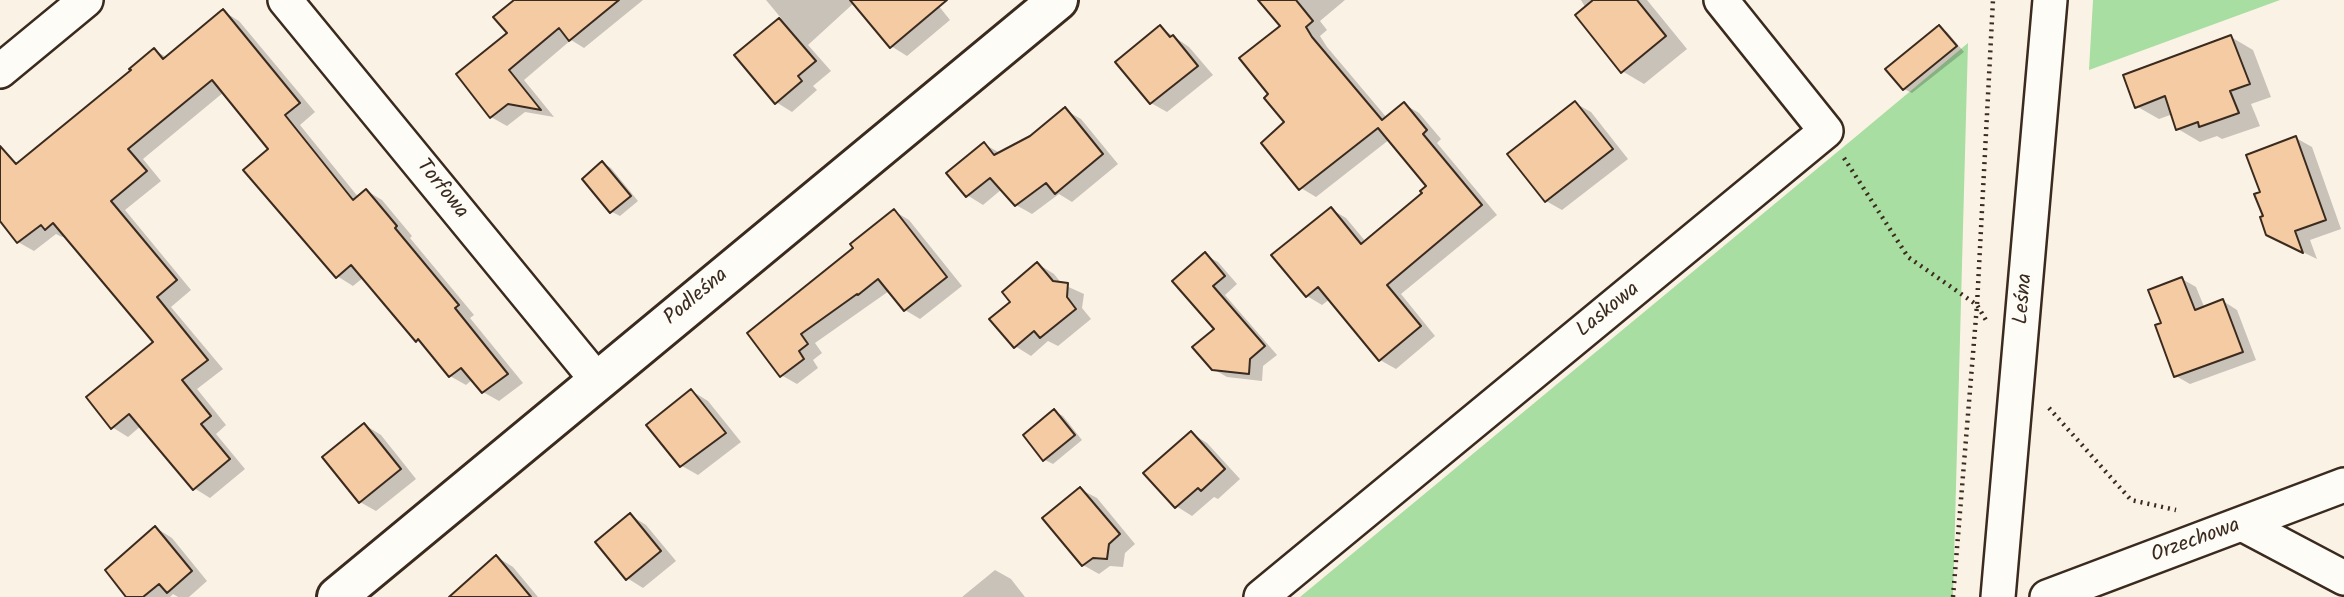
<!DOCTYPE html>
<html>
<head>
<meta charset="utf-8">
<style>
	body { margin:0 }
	canvas { display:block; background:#fbf2e6 }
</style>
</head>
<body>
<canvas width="2344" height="597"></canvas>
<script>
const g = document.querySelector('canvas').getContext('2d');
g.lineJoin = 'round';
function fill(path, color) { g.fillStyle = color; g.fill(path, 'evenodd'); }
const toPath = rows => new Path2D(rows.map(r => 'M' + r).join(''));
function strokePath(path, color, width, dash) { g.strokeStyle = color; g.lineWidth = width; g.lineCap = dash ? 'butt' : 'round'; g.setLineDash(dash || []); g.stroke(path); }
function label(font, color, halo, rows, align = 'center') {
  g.font = font + ' Kalam,sans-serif'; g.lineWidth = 5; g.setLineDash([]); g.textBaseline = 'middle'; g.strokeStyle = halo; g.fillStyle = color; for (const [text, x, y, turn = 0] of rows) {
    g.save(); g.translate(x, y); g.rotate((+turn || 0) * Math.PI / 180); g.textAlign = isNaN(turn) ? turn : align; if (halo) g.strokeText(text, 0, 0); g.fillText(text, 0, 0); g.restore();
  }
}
fill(toPath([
	[2093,0,2280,0,2089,70],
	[1968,43,1953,597,1300,597,1859,134]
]), '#a8dea1');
fill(toPath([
	[517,0,643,0,584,48,571,40,524,80,554,117,525,112,507,126,491,117],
	[766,0,934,0,950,20,907,56,891,46,855,2,808,45,831,71,813,86,817,90,792,112,776,102,737,55,781,18],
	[1278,0,1345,0,1320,21,1327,30,1320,36,1327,47,1387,118,1404,104,1419,113,1441,139,1437,143,1497,215,1401,294,1435,336,1396,369,1380,360,1330,299,1322,305,1307,296,1331,209,1346,218,1366,242,1425,193,1429,186,1390,139,1316,197,1301,188,1287,122,1270,94,1282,26],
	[1581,0,1647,0,1687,49,1644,84,1622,71],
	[223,11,239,21,315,112,300,125,359,198,367,191,382,200,412,236,410,238,474,315,470,318,523,383,499,401,483,392,473,379,466,385,450,376,364,277,353,286,337,276,271,149,224,92,143,159,161,181,125,210,191,290,171,307,223,369,197,389,226,425,216,434,245,469,210,498,194,488,142,425,128,437,112,427,156,342,65,235,62,237,56,234,34,251,18,242,0,218,0,178,133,71,154,50,168,58],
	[1160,27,1189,47,1213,75,1167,112,1151,103],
	[1939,27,1947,32,1964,52,1912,93,1904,89],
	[2231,37,2253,50,2271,97,2251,104,2260,126,2222,139,2217,136,2200,142,2178,129,2173,114,2159,119,2136,106],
	[1575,103,1591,112,1628,159,1562,210,1546,201],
	[1065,110,1081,119,1118,164,1072,202,1059,194,1032,214,1016,205,1002,189,983,205,967,195,984,144,1000,153,1031,138],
	[2296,138,2312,147,2341,229,2310,240,2317,259,2284,243,2265,217],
	[603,163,611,168,638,201,620,216,612,212],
	[894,211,909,220,962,286,920,319,905,310,889,291,815,343,822,353,813,360,818,368,797,384,781,375,749,333,856,248],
	[1205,255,1218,262,1237,284,1225,295,1277,355,1263,366,1262,381,1227,377,1213,369,1216,329],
	[1038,264,1054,274,1062,284,1084,294,1082,308,1091,319,1058,346,1048,341,1031,356,1015,346,1012,302],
	[2182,279,2196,287,2205,309,2223,301,2237,310,2256,360,2190,384,2176,376,2163,325],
	[692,391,708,401,741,442,698,475,682,466,648,426],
	[1054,411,1063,416,1082,440,1053,464,1045,460],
	[365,425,381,435,416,479,376,511,360,502],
	[1191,433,1207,443,1240,479,1218,499,1214,497,1192,516,1176,506],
	[1080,489,1097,498,1135,544,1125,553,1123,567,1110,566,1099,574,1083,565],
	[630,515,646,525,676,561,643,588,627,578],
	[156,528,172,538,207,581,189,597,178,597,173,594,170,597,129,597],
	[497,557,513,567,538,597,451,597],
	[995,570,1011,579,1025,597,962,597]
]), '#0003');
const building = toPath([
	[514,0,619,0,569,41,559,28,509,70,541,110,508,104,490,118,456,74,507,33,493,17,514,0],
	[850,0,947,0,890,48,850,0],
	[1258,0,1296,0,1313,21,1306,27,1312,37,1382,120,1404,102,1427,130,1423,134,1482,205,1387,285,1421,326,1379,361,1318,287,1306,297,1271,255,1331,207,1361,244,1422,193,1420,191,1426,186,1378,128,1299,190,1261,143,1284,122,1264,98,1268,94,1239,58,1280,26,1258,0],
	[1593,0,1637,0,1666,36,1621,73,1575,15,1593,0],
	[223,9,300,103,285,115,353,200,366,189,397,226,395,228,459,305,455,308,508,374,482,393,461,368,449,377,418,339,416,342,351,265,336,278,243,170,268,149,212,80,128,149,147,171,111,201,177,280,157,297,208,360,182,380,211,416,201,424,230,459,193,490,129,414,111,429,86,397,153,342,53,223,45,230,41,225,17,243,0,221,0,146,16,164,131,70,129,69,154,48,163,59,223,9],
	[779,18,816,61,798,76,802,81,775,104,734,55,779,18],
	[1160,25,1170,37,1173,35,1198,66,1150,104,1115,62,1160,25],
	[1939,25,1957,46,1903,90,1885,69,1939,25],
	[2231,35,2250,84,2230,91,2239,113,2199,127,2198,122,2176,130,2165,96,2135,108,2123,75,2231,35],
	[1575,101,1613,149,1545,202,1507,154,1575,101],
	[1065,107,1103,154,1055,194,1046,183,1015,206,990,178,966,197,946,173,984,142,994,155,1030,136,1065,107],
	[2296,136,2326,220,2295,231,2303,253,2266,235,2260,217,2263,216,2254,194,2260,192,2246,155,2296,136],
	[602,161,631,196,610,213,582,179,602,161],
	[894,209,947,277,904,311,878,279,858,295,857,294,801,334,808,344,799,351,804,359,780,377,747,333,853,248,850,244,894,209],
	[1205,252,1225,276,1213,286,1265,346,1250,359,1249,374,1212,370,1192,347,1214,329,1172,281,1205,252],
	[1037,262,1053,281,1068,283,1067,297,1076,309,1040,338,1034,331,1014,348,989,319,1010,302,1002,292,1037,262],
	[2182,277,2195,310,2223,299,2243,352,2174,377,2155,325,2161,323,2148,290,2182,277],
	[691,389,726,433,680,467,646,425,691,389],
	[1054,409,1075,435,1043,461,1023,435,1054,409],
	[364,423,401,469,359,503,322,457,364,423],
	[1191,431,1225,469,1201,491,1198,488,1175,508,1143,473,1191,431],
	[1080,487,1120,534,1109,544,1107,559,1093,558,1082,566,1042,518,1080,487],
	[630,513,661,551,626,580,595,542,630,513],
	[155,526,192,571,167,593,159,584,143,597,126,597,105,570,155,526],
	[496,555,531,597,449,597,496,555]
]);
fill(building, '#f4cba3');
strokePath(building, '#3b2a1e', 2);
const street = toPath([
	[285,0,597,380],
	[0,71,86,0],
	[2242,524,2344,578],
	[1261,597,1826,131,1721,0],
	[1998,597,2050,0],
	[2047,597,2344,485]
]);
const secondary = toPath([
	[337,597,1058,0]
]);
strokePath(street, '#3b2a1e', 38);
strokePath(secondary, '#3b2a1e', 44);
strokePath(toPath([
	[1844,158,1908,257,1977,305,1987,322],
	[2049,408,2131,500,2176,510],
	[1953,597,1977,305,1993,0]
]), '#3b2a1e', 4.5, [2, 5]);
strokePath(street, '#fdfcf7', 33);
strokePath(secondary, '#fdfcf7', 38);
label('21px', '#3b2a1e', '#fdfcf7', [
	["Torfowa",441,190,51],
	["Podleśna",697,298,-40],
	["Leśna",2025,299,-85],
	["Laskowa",1609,311,-39],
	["Orzechowa",2196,542,-20]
]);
</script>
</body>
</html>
